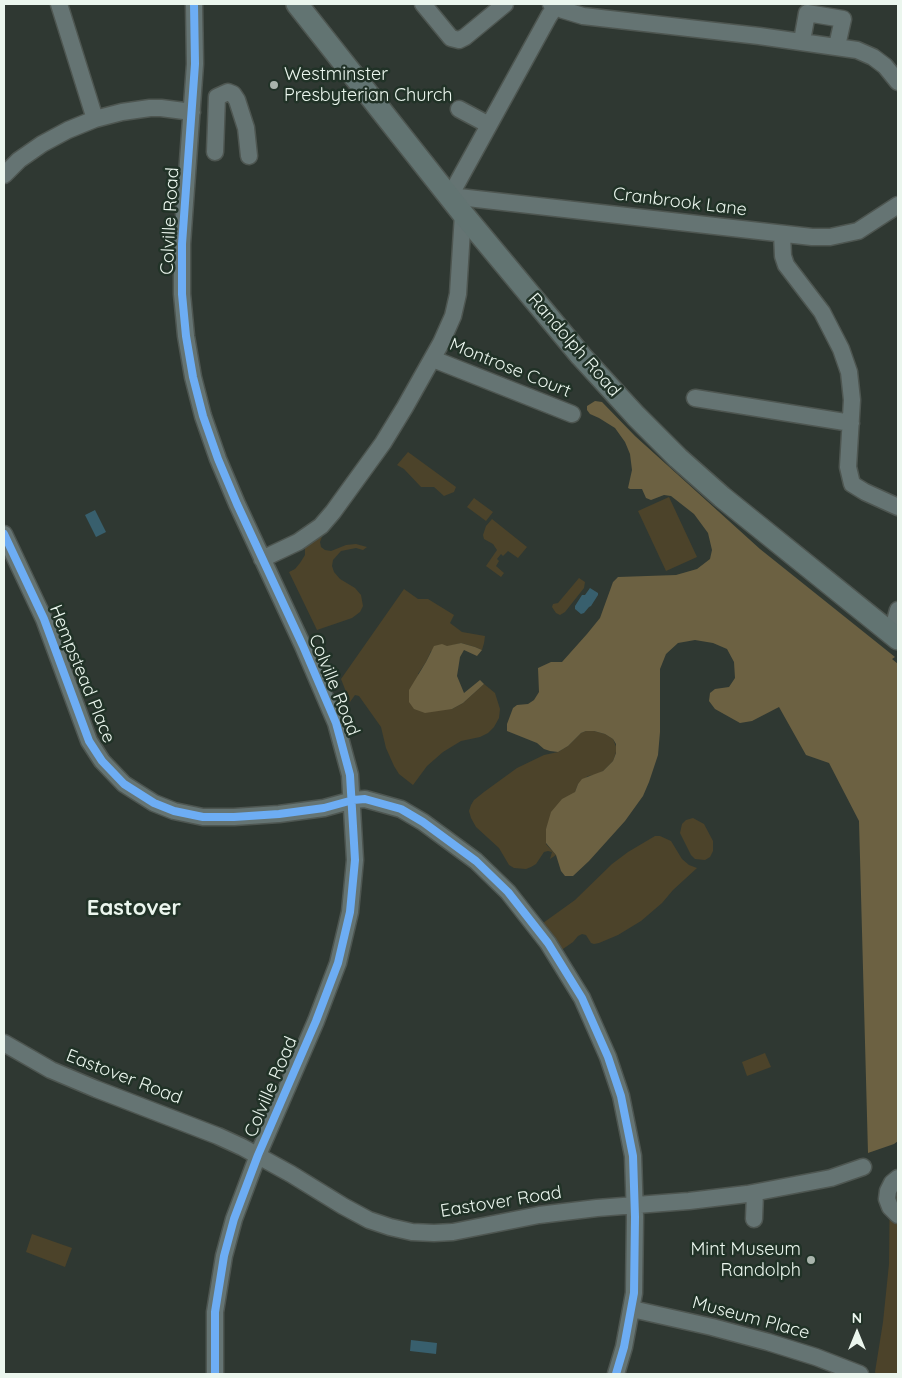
<!DOCTYPE html>
<html>
<head>
<meta charset="utf-8">
<style>
	body { margin:0 }
	#map { position:relative; width:902px; height:1378px; overflow:hidden; background:#2f3832; font-family:Quicksand,sans-serif }
	canvas { display:block }
	.frame { position:absolute; inset:0; border:5px solid #ebf6ee; pointer-events:none }
	.north { position:absolute; left:832px; top:1308px; width:50px; height:50px; -webkit-text-stroke:4px #213227; paint-order:stroke; rotate:0deg; font-size:14px; font-weight:700; line-height:20px; text-align:center; color:#ebf6ee }
	.north::after { content:''; display:block; margin:auto; width:18px; height:22px; background:#ebf6ee; clip-path:polygon(50% 0,100% 100%,50% 72%,0 100%) }
</style>
</head>
<body>
<div id="map">
<canvas width="902" height="1378"></canvas>
<div class="frame"></div>
<div class="north">N</div>
</div>
<script>
const g = document.querySelector('canvas').getContext('2d');
g.lineJoin = 'round';
function fill(path, color) { g.fillStyle = color; g.fill(path, 'evenodd'); }
const toPath = rows => new Path2D(rows.map(r => 'M' + r).join(''));
function strokePath(path, color, width, dash) { g.strokeStyle = color; g.lineWidth = width; g.lineCap = dash ? 'butt' : 'round'; g.setLineDash(dash || []); g.stroke(path); }
function label(font, color, halo, rows, align = 'center') {
  g.font = font + ' Quicksand,sans-serif'; g.lineWidth = 5; g.setLineDash([]); g.textBaseline = 'middle'; g.strokeStyle = halo; g.fillStyle = color; for (const [text, x, y, turn = 0] of rows) {
    g.save(); g.translate(x, y); g.rotate((+turn || 0) * Math.PI / 180); g.textAlign = isNaN(turn) ? turn : align; if (halo) g.strokeText(text, 0, 0); g.fillText(text, 0, 0); g.restore();
  }
}
fill(toPath([
	[408,452,456,487,454,492,444,496,434,487,421,487,404,469,397,465],
	[669,497,697,557,666,571,638,511],
	[474,498,493,512,486,521,467,507],
	[492,519,527,547,518,558,508,551,503,556,501,554,497,559,499,561,496,566,504,573,501,577,486,566,497,550,493,544,484,539,483,535,486,526],
	[323,534,320,542,321,547,325,550,331,551,346,545,356,544,367,547,363,550,356,548,341,551,333,560,332,566,334,572,340,579,355,588,361,595,363,606,360,612,352,618,317,630,289,572,295,569,300,563,305,555,305,544],
	[579,578,585,582,584,588,565,612,560,615,556,613,552,607,553,604,558,603],
	[404,589,418,599,428,599,454,615,450,623,462,632,485,636,484,643,482,650,475,647,461,643,431,651,426,662,418,674,452,709,463,703,484,684,495,693,500,709,499,718,494,727,488,733,480,737,461,741,443,752,427,766,413,785,399,774,394,766,386,748,381,727,359,696,355,695,350,702,341,679],
	[586,731,594,731,605,734,613,739,617,749,613,761,603,771,596,775,588,776,578,784,575,792,546,829,546,844,556,855,550,859,552,852,548,851,544,852,536,864,531,867,526,869,514,868,509,865,499,848,476,827,471,818,469,811,471,805,474,800,484,792,517,768,544,755,558,752,568,746,581,733],
	[693,818,704,824,713,841,713,851,710,857,705,860,695,859,691,855,680,833,682,824,686,820],
	[655,836,660,836,671,841,682,859,689,865,697,868,673,890,662,903,641,921,618,935,599,943,594,944,591,943,586,935,582,934,578,936,573,942,560,951,543,923,575,900,612,864,628,852],
	[765,1053,771,1067,747,1076,742,1062],
	[898,1171,898,1374,876,1374,875,1372,883,1322,889,1264,890,1174],
	[32,1234,72,1248,65,1267,26,1252]
]), '#4c432a');
fill(toPath([
	[595,401,602,402,635,436,760,549,895,657,892,659,898,664,898,1141,894,1144,868,1153,859,821,829,763,806,755,779,707,752,721,740,723,715,709,709,701,710,693,715,689,729,687,735,678,734,662,727,649,713,643,695,640,678,643,666,654,660,669,660,732,658,755,649,782,643,796,625,821,589,861,573,876,565,876,561,871,556,855,546,843,546,829,551,812,562,799,575,792,578,784,582,779,603,771,613,761,616,753,616,744,613,739,605,734,594,731,586,731,581,733,568,746,558,752,550,751,544,749,537,743,507,731,507,724,513,708,517,705,528,704,534,700,539,692,538,668,551,662,562,662,587,634,600,618,613,582,618,577,676,575,697,569,710,559,712,550,708,533,694,514,671,496,664,495,651,500,646,498,642,489,630,489,628,488,632,470,630,454,625,442,615,428,599,418,590,414,587,410,587,406],
	[461,643,475,647,482,650,477,656,464,650,460,657,457,676,464,693,480,680,484,684,463,703,452,709,425,713,414,709,409,702,409,690,426,662,434,646,442,644,447,646]
]), '#6c6142');
fill(toPath([
	[95,510,106,532,96,537,85,515],
	[590,588,598,593,598,595,591,606,589,607,584,613,581,614,575,609,575,606,582,595,585,595],
	[411,1340,437,1343,436,1354,410,1351]
]), '#385f6d');
const minor = toPath([
	[59,4,95,119],
	[194,4,195,64,182,244,182,294,186,336,193,377,203,416,218,459,237,504,303,646,336,723,350,775,355,860,350,912,338,963,316,1021,258,1155,234,1219,224,1256,215,1312,215,1374],
	[423,4,451,38,459,40,465,37,505,4],
	[551,4,563,10,583,16,759,36,857,50,873,57,885,66,898,82],
	[557,4,549,16,450,196,812,237,830,237,858,231,898,205],
	[802,41,807,13,843,19,837,46],
	[459,109,489,125],
	[215,152,217,97,228,92,233,94,237,100,246,128,249,156],
	[4,175,19,160,42,144,68,130,95,119,122,112,150,108,161,108,192,112],
	[782,234,783,256,786,265,822,312,841,349,849,372,852,400,848,467,852,484,865,492,898,507],
	[433,359,572,414],
	[695,398,851,423],
	[4,534,44,619,89,741,102,761,124,784,154,803,174,811,203,817,234,817,279,814,324,808,353,800,365,799,401,809,423,822,476,861,508,892,548,943,582,998,608,1057,621,1096,633,1156,635,1217,634,1293,624,1347,616,1374],
	[262,559,298,542,321,526,333,512,383,443,405,407,441,343,453,316,458,294,463,214],
	[892,633,898,610],
	[4,1043,51,1070,96,1089,218,1136,242,1147,291,1174,343,1206,369,1220,390,1227,412,1232,434,1233,453,1232,539,1215,597,1208,689,1201,747,1194,831,1178,863,1167],
	[898,1178,892,1183,888,1191,887,1199,890,1207,898,1215],
	[754,1219,755,1193],
	[632,1309,712,1327,768,1342,816,1357,860,1374]
]);
const major = toPath([
	[297,4,463,214,581,356,636,416,678,458,722,497,898,639]
]);
strokePath(minor, '#4e5651', 19);
strokePath(major, '#4e5651', 24);
strokePath(minor, '#657473', 16);
strokePath(major, '#627472', 21);
strokePath(toPath([
	[194,4,195,64,182,244,182,294,186,336,193,377,203,416,218,459,237,504,303,646,336,723,350,775,355,860,350,912,338,963,316,1021,258,1155,234,1219,224,1256,215,1312,215,1374],
	[4,534,44,619,89,741,102,761,124,784,154,803,174,811,203,817,234,817,279,814,324,808,353,800,365,799,401,809,423,822,476,861,508,892,548,943,582,998,608,1057,621,1096,633,1156,635,1217,634,1293,624,1347,616,1374]
]), '#6dadf4', 8);
for (const [x, y, r, color] of [
	[274,85,5,"#a9b4ac"],
	[811,1260,5,"#a9b4ac"]
]) { const dot = new Path2D(); dot.arc(x, y, r, 0, 2 * Math.PI); g.fillStyle = color; g.fill(dot); strokePath(dot, '#213227', 2); }
label('18px', '#ebf6ee', '#213227', [
	["Westminster",284,75],
	["Presbyterian Church",284,96],
	["Mint Museum",801,1250,"right"],
	["Randolph",801,1271,"right"]
], 'left');
label('18px', '#ebf6ee', '#213227', [
	["Cranbrook Lane",680,202,7],
	["Colville Road",170,221,-87],
	["Randolph Road",574,345,49],
	["Montrose Court",510,368,22],
	["Hempstead Place",82,674,68],
	["Colville Road",334,685,68],
	["Eastover Road",124,1077,21],
	["Colville Road",271,1087,-67],
	["Eastover Road",501,1202,-9],
	["Museum Place",751,1318,15]
]);
label('bold 22px', '#ebf6ee', '#213227', [
	["Eastover",134,908]
]);
</script>
</body>
</html>
